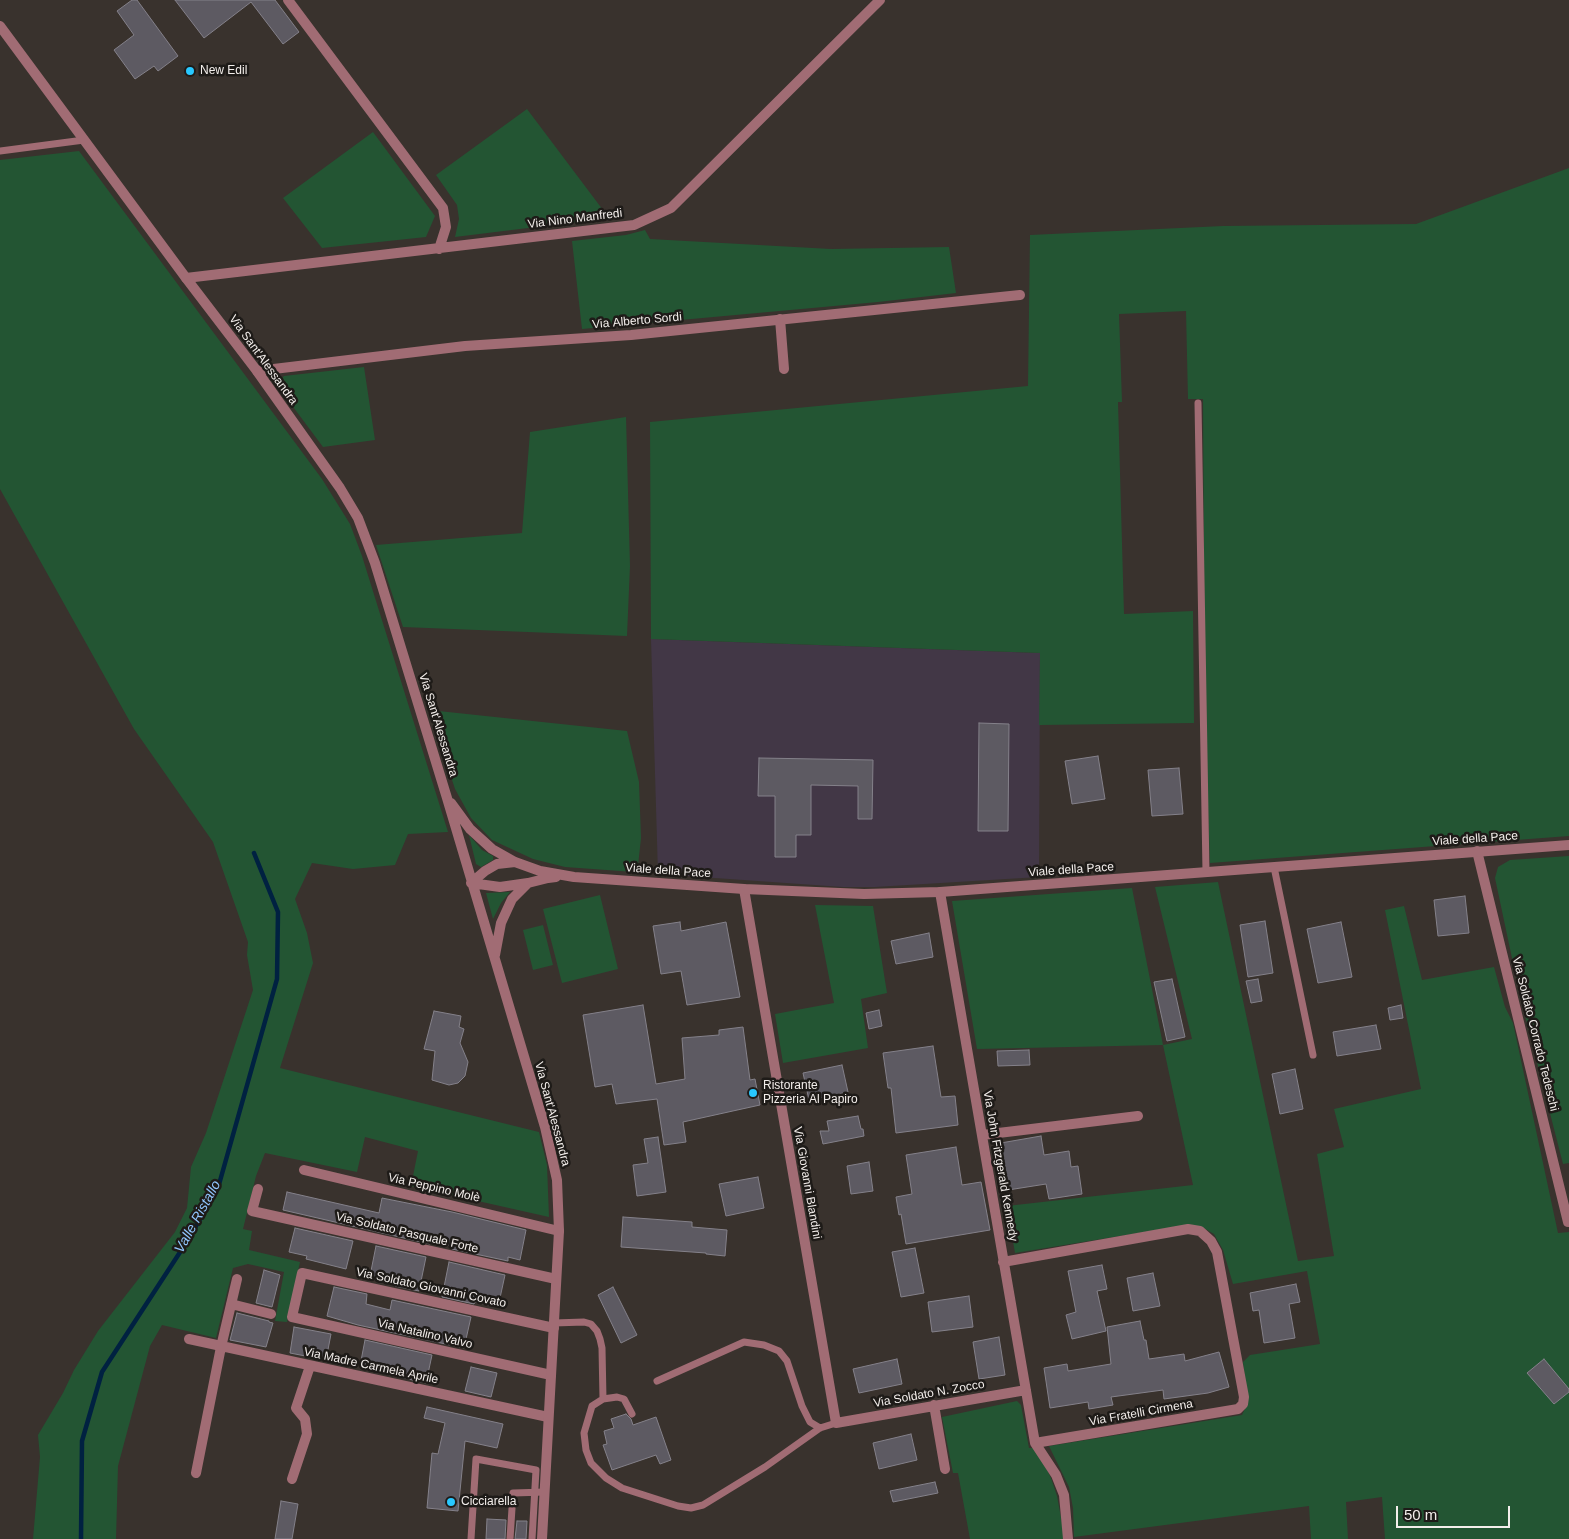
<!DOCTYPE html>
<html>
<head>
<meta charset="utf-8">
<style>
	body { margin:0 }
	#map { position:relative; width:1569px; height:1539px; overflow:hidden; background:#39322d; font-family:Helvetica,sans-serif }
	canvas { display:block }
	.scale { position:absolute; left:1396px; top:1506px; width:114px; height:22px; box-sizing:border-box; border:2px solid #f3eeeb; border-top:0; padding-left:6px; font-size:15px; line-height:18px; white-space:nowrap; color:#f3eeeb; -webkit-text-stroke:4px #1e1b18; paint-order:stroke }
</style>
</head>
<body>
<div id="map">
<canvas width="1569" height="1539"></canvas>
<div class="scale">50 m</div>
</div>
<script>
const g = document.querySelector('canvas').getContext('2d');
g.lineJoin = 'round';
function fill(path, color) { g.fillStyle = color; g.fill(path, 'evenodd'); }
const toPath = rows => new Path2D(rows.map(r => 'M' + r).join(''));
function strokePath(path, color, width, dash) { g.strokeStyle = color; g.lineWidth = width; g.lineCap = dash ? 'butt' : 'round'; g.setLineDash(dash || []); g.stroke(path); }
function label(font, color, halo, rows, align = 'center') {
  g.font = font + ' Helvetica,sans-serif'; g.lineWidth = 5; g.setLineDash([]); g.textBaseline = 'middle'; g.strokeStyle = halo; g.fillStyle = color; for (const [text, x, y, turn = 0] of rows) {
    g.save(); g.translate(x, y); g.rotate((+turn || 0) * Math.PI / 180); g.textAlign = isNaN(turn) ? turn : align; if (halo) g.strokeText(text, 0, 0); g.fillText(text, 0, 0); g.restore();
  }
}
fill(toPath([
	[651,639,1040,653,1039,877,875,887,843,887,658,874]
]), '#423746');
fill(toPath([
	[527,109,609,218,455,237,459,219,457,205,436,175],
	[373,132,435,216,426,237,322,248,283,198],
	[79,151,322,479,350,524,362,556,448,832,408,834,395,865,353,869,312,863,295,899,307,933,313,963,280,1068,539,1132,547,1165,549,1217,411,1186,418,1151,365,1137,357,1172,265,1153,256,1176,243,1229,252,1231,249,1250,300,1262,287,1322,275,1321,284,1272,248,1264,233,1268,216,1338,162,1325,150,1346,118,1466,116,1539,33,1539,40,1457,38,1435,63,1393,74,1370,98,1331,175,1232,187,1208,191,1167,206,1133,253,990,247,955,248,942,213,842,134,729,0,489,0,160],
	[1569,168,1569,836,1210,863,1205,723,1203,399,1188,399,1186,311,1119,314,1122,402,1118,402,1124,614,1193,611,1194,723,1039,725,1040,653,651,639,650,422,1028,386,1030,235,1223,226,1416,224],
	[645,230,650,239,831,249,949,247,956,293,878,302,582,329,572,241,626,235],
	[364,367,375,440,323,447,276,384,284,376],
	[626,417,630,566,627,636,403,627,376,545,522,533,530,432],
	[429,710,627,731,639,782,641,838,638,866,634,872,565,867,533,859,492,840,471,818,455,789],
	[469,835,482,850,493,856,493,860,481,867,476,864],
	[1569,856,1569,1163,1563,1164,1520,996,1495,878,1498,867,1510,860],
	[1218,882,1298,1261,1334,1256,1317,1154,1344,1147,1334,1109,1421,1089,1385,910,1404,906,1422,980,1494,967,1505,1007,1513,1023,1558,1233,1569,1232,1569,1539,1385,1539,1382,1497,1346,1502,1348,1539,1311,1539,1309,1506,1074,1537,1073,1508,1069,1487,1049,1446,1242,1415,1248,1402,1243,1362,1250,1355,1320,1344,1307,1271,1233,1284,1223,1250,1214,1234,1202,1227,1188,1225,1015,1253,1007,1206,1193,1185,1163,1045,977,1049,952,901,1132,888,1163,1045,1192,1039,1155,887],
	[510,892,501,903,493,919,486,893],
	[600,895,618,969,562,983,543,909],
	[815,905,873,906,887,993,861,999,868,1048,783,1063,775,1014,834,1003],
	[543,925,553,965,533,970,523,930],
	[1017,1401,1021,1405,1029,1448,1034,1448,1042,1459,1051,1478,1057,1496,1065,1539,970,1539,958,1473,953,1473,942,1417]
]), '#235533');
strokePath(toPath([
	[81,1539,82,1441,102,1372,186,1243,218,1188,277,979,278,912,254,853]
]), '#002141', 4.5);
const building = toPath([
	[132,0,137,0,178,56,158,71,154,66,135,79,114,50,134,35,117,11,132,0],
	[175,0,275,0,299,32,283,44,251,2,204,38,175,0],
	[979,723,1009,724,1008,831,978,831,979,723],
	[1098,756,1105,799,1072,804,1065,761,1098,756],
	[759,758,873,760,872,819,858,819,858,786,811,785,811,835,796,835,796,857,775,857,775,796,758,796,759,758],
	[1179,768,1183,814,1152,816,1148,770,1179,768],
	[1465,896,1469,933,1438,936,1434,900,1465,896],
	[1265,921,1273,973,1248,977,1240,925,1265,921],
	[680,922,681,931,726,922,740,997,687,1005,681,971,661,974,653,926,680,922],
	[1341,922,1352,977,1318,983,1307,929,1341,922],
	[929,933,933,957,896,964,891,941,929,933],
	[1172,979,1185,1037,1167,1041,1154,982,1172,979],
	[1258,979,1262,1001,1251,1003,1246,981,1258,979],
	[643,1005,656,1084,685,1079,682,1038,719,1035,719,1030,743,1027,750,1080,755,1079,760,1105,683,1122,686,1142,664,1145,657,1099,616,1104,612,1084,595,1087,583,1015,643,1005],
	[1401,1005,1403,1018,1390,1020,1388,1008,1401,1005],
	[879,1010,882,1026,869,1029,866,1013,879,1010],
	[434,1011,461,1016,459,1027,464,1029,460,1043,468,1062,465,1076,458,1083,449,1085,432,1080,435,1051,424,1049,434,1011],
	[1376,1025,1381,1049,1337,1056,1333,1032,1376,1025],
	[933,1046,941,1097,955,1096,958,1125,896,1133,891,1088,888,1088,883,1053,933,1046],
	[1029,1050,1030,1065,998,1066,997,1051,1029,1050],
	[842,1065,848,1092,809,1100,803,1073,842,1065],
	[1295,1069,1303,1109,1280,1114,1272,1074,1295,1069],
	[858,1116,861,1129,863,1129,864,1136,823,1144,820,1131,829,1131,827,1121,858,1116],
	[1041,1136,1044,1155,1069,1151,1071,1167,1078,1166,1082,1194,1049,1199,1046,1184,1008,1190,1005,1171,1000,1172,995,1144,1041,1136],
	[658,1137,666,1192,637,1196,633,1165,648,1163,644,1139,658,1137],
	[956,1147,962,1185,981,1182,990,1230,906,1244,901,1214,899,1215,896,1197,912,1194,906,1155,956,1147],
	[869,1162,873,1191,851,1194,847,1166,869,1162],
	[758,1177,764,1208,726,1216,719,1184,758,1177],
	[287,1192,379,1213,382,1198,452,1212,526,1230,520,1260,508,1257,508,1261,452,1249,453,1246,430,1241,430,1244,283,1210,287,1192],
	[623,1217,692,1222,692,1227,727,1230,725,1256,706,1254,706,1253,621,1247,623,1217],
	[295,1228,353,1241,346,1269,306,1259,307,1256,289,1252,295,1228],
	[376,1246,426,1257,419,1291,395,1286,396,1282,370,1276,376,1246],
	[915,1248,924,1293,901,1297,892,1252,915,1248],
	[449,1262,505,1275,498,1307,475,1302,474,1304,442,1297,449,1262],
	[1102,1265,1107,1289,1097,1291,1106,1331,1072,1339,1066,1315,1076,1312,1068,1271,1102,1265],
	[264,1270,280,1275,272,1307,256,1303,264,1270],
	[1153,1273,1160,1306,1133,1311,1127,1278,1153,1273],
	[1296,1284,1300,1302,1289,1304,1295,1338,1264,1343,1259,1310,1253,1311,1250,1293,1296,1284],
	[334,1287,367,1294,366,1304,390,1310,392,1300,471,1317,464,1348,358,1325,327,1316,334,1287],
	[613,1287,637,1335,621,1343,598,1295,613,1287],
	[969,1296,973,1327,932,1332,928,1302,969,1296],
	[237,1313,269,1321,269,1322,273,1323,266,1347,230,1340,237,1313],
	[1140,1321,1144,1340,1146,1340,1149,1359,1184,1354,1185,1361,1219,1352,1229,1387,1208,1393,1164,1399,1163,1390,1111,1397,1113,1405,1089,1409,1088,1402,1050,1408,1044,1368,1067,1364,1068,1371,1111,1364,1107,1327,1140,1321],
	[294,1327,331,1334,326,1360,290,1353,294,1327],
	[999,1337,1005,1375,979,1379,973,1342,999,1337],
	[365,1340,432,1355,426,1383,382,1373,382,1370,360,1366,365,1340],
	[897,1359,902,1384,859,1393,853,1369,897,1359],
	[1544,1359,1569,1389,1569,1392,1554,1404,1527,1373,1544,1359],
	[471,1367,497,1373,491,1397,465,1391,471,1367],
	[427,1407,503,1424,497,1448,465,1441,458,1511,427,1508,432,1453,438,1454,445,1423,424,1418,427,1407],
	[626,1414,631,1419,633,1425,656,1417,671,1460,660,1464,656,1455,612,1470,603,1445,607,1444,604,1431,614,1428,611,1419,626,1414],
	[911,1434,917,1460,879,1469,873,1443,911,1434],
	[935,1482,938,1493,893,1502,890,1491,935,1482],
	[281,1501,298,1504,292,1539,275,1539,281,1501],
	[487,1519,506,1520,505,1539,486,1539,487,1519],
	[517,1521,527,1521,526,1539,515,1539,517,1521]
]);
fill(building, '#5d5a62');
strokePath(building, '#84818a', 1);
strokePath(toPath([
	[0,151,84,140],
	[1198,403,1206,872],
	[1274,867,1313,1055],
	[554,1323,584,1322,591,1324,597,1331,600,1339,602,1348,603,1399],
	[657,1381,744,1342,764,1345,779,1351,787,1361,802,1406,810,1422,820,1428],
	[632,1414,624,1399,617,1397,603,1399,592,1406,584,1433,586,1450,591,1463,606,1478,622,1488,678,1506,691,1508,703,1505,765,1467,820,1428,836,1423],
	[471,1539,476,1459,536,1470,532,1539],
	[510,1539,513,1493,545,1492]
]), '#a16c74', 7);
strokePath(toPath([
	[288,0,443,208,446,227,439,249],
	[186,278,634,225,671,208,880,0],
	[780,319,784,369],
	[257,371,465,346,631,335,1020,295],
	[1477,851,1568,1222,1569,1222],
	[744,889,836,1423,1026,1390],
	[940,892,1035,1443,1056,1475,1064,1495,1068,1539],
	[982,1135,1138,1116],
	[304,1170,559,1231],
	[258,1189,252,1211,556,1279],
	[1003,1262,1188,1229,1200,1231,1211,1241,1217,1252,1244,1397,1243,1404,1238,1409,1035,1443],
	[231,1304,271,1314],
	[189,1339,548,1417],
	[551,1375,292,1317,302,1273,554,1328],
	[934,1405,945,1469],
	[196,1473,221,1347,237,1279],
	[292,1479,307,1434,305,1419,296,1408,310,1366]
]), '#a16c74', 10);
strokePath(toPath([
	[0,26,186,278,257,371,340,488,358,518,375,563,447,798,545,1127,557,1180,559,1231,542,1539],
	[451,803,470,829,492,849,515,862,540,871,574,877,744,889,864,894,940,892,1569,845],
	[471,883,500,887,528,883],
	[471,883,485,871,497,864,515,862],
	[495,955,501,923,512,899,528,883,548,878,556,877]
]), '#a16c74', 10);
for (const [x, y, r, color] of [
	[190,71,5,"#28c8ff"],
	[753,1093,5,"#28c8ff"],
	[451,1502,5,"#28c8ff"]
]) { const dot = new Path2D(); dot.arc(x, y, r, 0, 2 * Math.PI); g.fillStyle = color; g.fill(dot); strokePath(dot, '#1e1b18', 2); }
label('12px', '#f3eeeb', '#1e1b18', [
	["New Edil",200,71],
	["Ristorante",763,1086],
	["Pizzeria Al Papiro",763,1100],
	["Cicciarella",461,1502]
], 'left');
label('12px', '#f3eeeb', '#1e1b18', [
	["Via Nino Manfredi",575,219,-7],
	["Via Alberto Sordi",637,321,-5],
	["Via Sant'Alessandra",263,360,54],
	["Via Sant'Alessandra",438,725,73],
	["Viale della Pace",1475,839,-4],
	["Viale della Pace",1071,870,-4],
	["Viale della Pace",668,871,4],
	["Via Soldato Corrado Tedeschi",1535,1034,76],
	["Via Sant'Alessandra",552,1114,75],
	["Via John Fitzgerald Kennedy",1000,1166,80],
	["Via Giovanni Blandini",807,1183,80],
	["Via Peppino Molè",434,1188,13],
	["Via Soldato Pasquale Forte",407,1233,13],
	["Via Soldato Giovanni Covato",431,1288,12],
	["Via Natalino Valvo",425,1334,13],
	["Via Madre Carmela Aprile",371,1366,12],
	["Via Soldato N. Zocco",929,1394,-10],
	["Via Fratelli Cirmena",1141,1413,-10]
]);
label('italic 14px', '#91c5fd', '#1e1b18', [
	["Valle Ristallo",198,1217,-61]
]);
</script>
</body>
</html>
